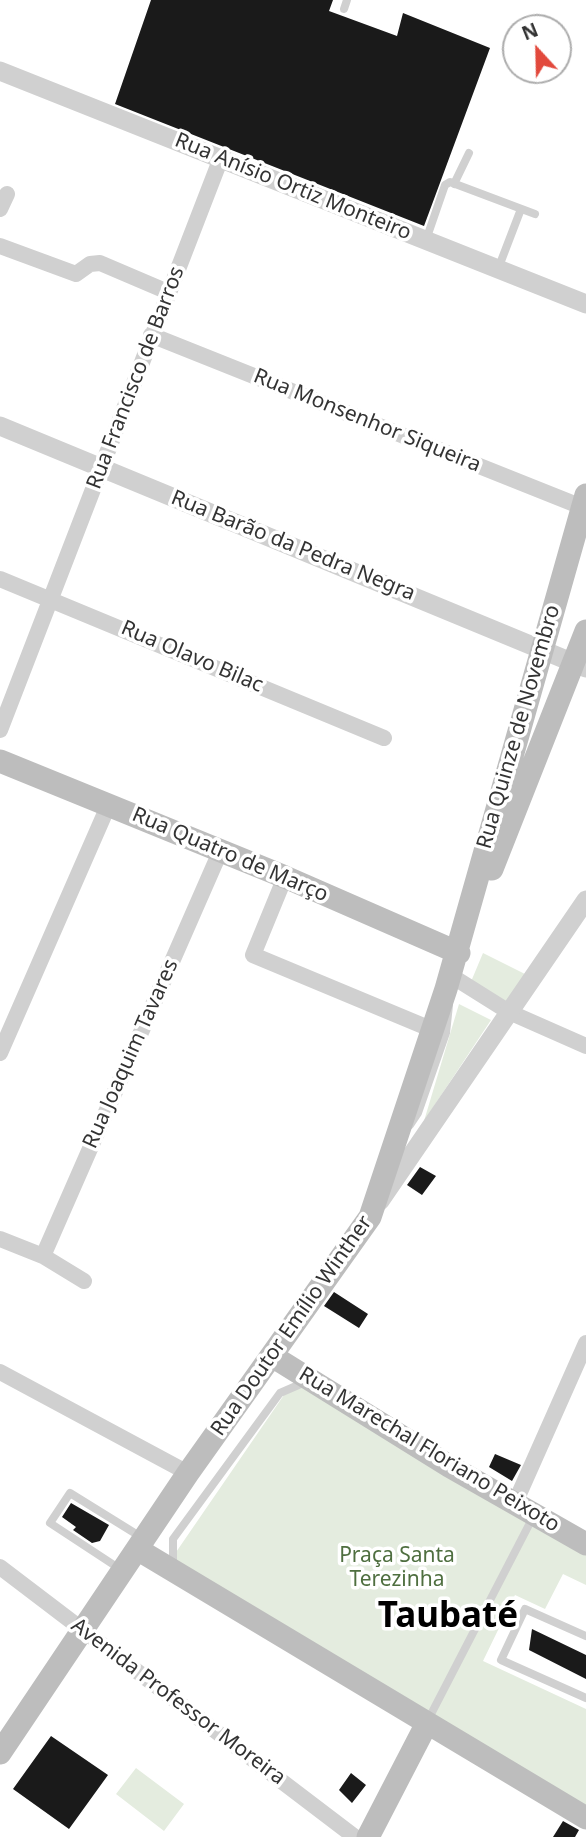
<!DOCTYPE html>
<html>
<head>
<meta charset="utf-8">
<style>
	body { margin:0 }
	#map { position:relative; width:586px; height:1837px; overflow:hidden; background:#fff; font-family:"Noto Sans",sans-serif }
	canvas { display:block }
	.north { position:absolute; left:502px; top:14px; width:70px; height:70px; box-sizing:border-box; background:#fff; border:2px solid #adadad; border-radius:50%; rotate:338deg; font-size:19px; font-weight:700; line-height:28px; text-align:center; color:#333 }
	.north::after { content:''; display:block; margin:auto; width:24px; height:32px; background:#e2493c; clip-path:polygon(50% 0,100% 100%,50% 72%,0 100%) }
</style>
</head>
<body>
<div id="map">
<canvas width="586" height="1837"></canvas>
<div class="north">N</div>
</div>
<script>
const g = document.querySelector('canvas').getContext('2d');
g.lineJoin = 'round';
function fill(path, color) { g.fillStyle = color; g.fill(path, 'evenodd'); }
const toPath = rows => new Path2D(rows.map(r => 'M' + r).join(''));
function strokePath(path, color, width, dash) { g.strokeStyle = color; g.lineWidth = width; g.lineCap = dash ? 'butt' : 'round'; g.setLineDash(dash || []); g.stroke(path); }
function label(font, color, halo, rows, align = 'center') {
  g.font = font + ' "Noto Sans",sans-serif'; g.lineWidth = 7; g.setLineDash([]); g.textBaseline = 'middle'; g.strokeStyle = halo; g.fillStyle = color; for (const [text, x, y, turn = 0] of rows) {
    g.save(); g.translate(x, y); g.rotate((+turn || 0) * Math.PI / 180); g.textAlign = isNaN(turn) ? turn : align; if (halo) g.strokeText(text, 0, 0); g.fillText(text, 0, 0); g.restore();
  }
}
fill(toPath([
	[483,953,525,974,505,1005,470,984],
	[459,1004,491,1020,424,1121],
	[304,1387,586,1552,586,1585,563,1574,545,1609,515,1595,483,1661,586,1709,586,1813,172,1558,286,1392],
	[136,1768,184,1804,164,1831,116,1794]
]), '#e4ecdf');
fill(toPath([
	[151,0,333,0,329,11,397,36,403,13,490,48,424,226,115,104],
	[420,1167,436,1176,422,1195,407,1185],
	[334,1292,368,1314,359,1328,324,1306],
	[495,1454,521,1465,512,1481,489,1467],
	[71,1503,109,1525,100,1541,92,1543,73,1530,76,1527,62,1517],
	[532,1629,586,1655,586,1679,529,1650],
	[51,1736,108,1775,69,1829,13,1789],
	[351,1773,366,1785,352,1803,339,1790],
	[563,1821,579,1830,575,1837,553,1837]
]), '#1a1a1a');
strokePath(toPath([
	[344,9,347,0],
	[454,184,469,153],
	[426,240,445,185,450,182,535,214],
	[498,269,521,209],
	[410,1125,418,1113,446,1033,449,1005],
	[173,1564,173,1539,280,1393,303,1383],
	[120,1569,50,1523,70,1493,141,1537],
	[586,1636,525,1609,501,1660,586,1698],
	[428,1720,533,1517]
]), '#d0d0d0', 8);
strokePath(toPath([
	[0,209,7,194],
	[0,246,76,274,90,264,100,263,168,292],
	[151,335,582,507],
	[0,579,384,738],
	[0,730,221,158],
	[285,877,253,955,433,1030],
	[450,975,509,1012,586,1046],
	[0,1053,109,804],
	[0,1239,43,1256,84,1281],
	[43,1256,220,852],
	[0,1372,188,1473],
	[515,1503,586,1343],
	[0,1567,355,1837]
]), '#d0d0d0', 16);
strokePath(toPath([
	[0,71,586,304],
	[0,426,586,668],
	[380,1201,586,900]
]), '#d0d0d0', 19);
strokePath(toPath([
	[0,761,285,877,459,953],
	[492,869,586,631],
	[272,1356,449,1466,586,1544],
	[137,1549,586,1818],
	[0,1753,188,1473,370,1217,446,989,586,495],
	[368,1837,426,1725]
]), '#bdbdbd', 23);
label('21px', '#333', '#fff', [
	["Rua Anísio Ortiz Monteiro",293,187,22],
	["Rua Francisco de Barros",136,378,-69],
	["Rua Monsenhor Siqueira",367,421,22],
	["Rua Barão da Pedra Negra",293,546,22],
	["Rua Olavo Bilac",192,657,23],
	["Rua Quinze de Novembro",519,727,-74],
	["Rua Quatro de Março",230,855,23],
	["Rua Joaquim Tavares",131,1054,-66],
	["Rua Doutor Emílio Winther",292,1326,-55],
	["Rua Marechal Floriano Peixoto",429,1450,31],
	["Avenida Professor Moreira",178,1702,37]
]);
label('21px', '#4f6f40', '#fff', [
	["Praça Santa",397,1556],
	["Terezinha",397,1580]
]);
label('bold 35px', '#000', '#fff', [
	["Taubaté",448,1617]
]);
</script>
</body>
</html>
